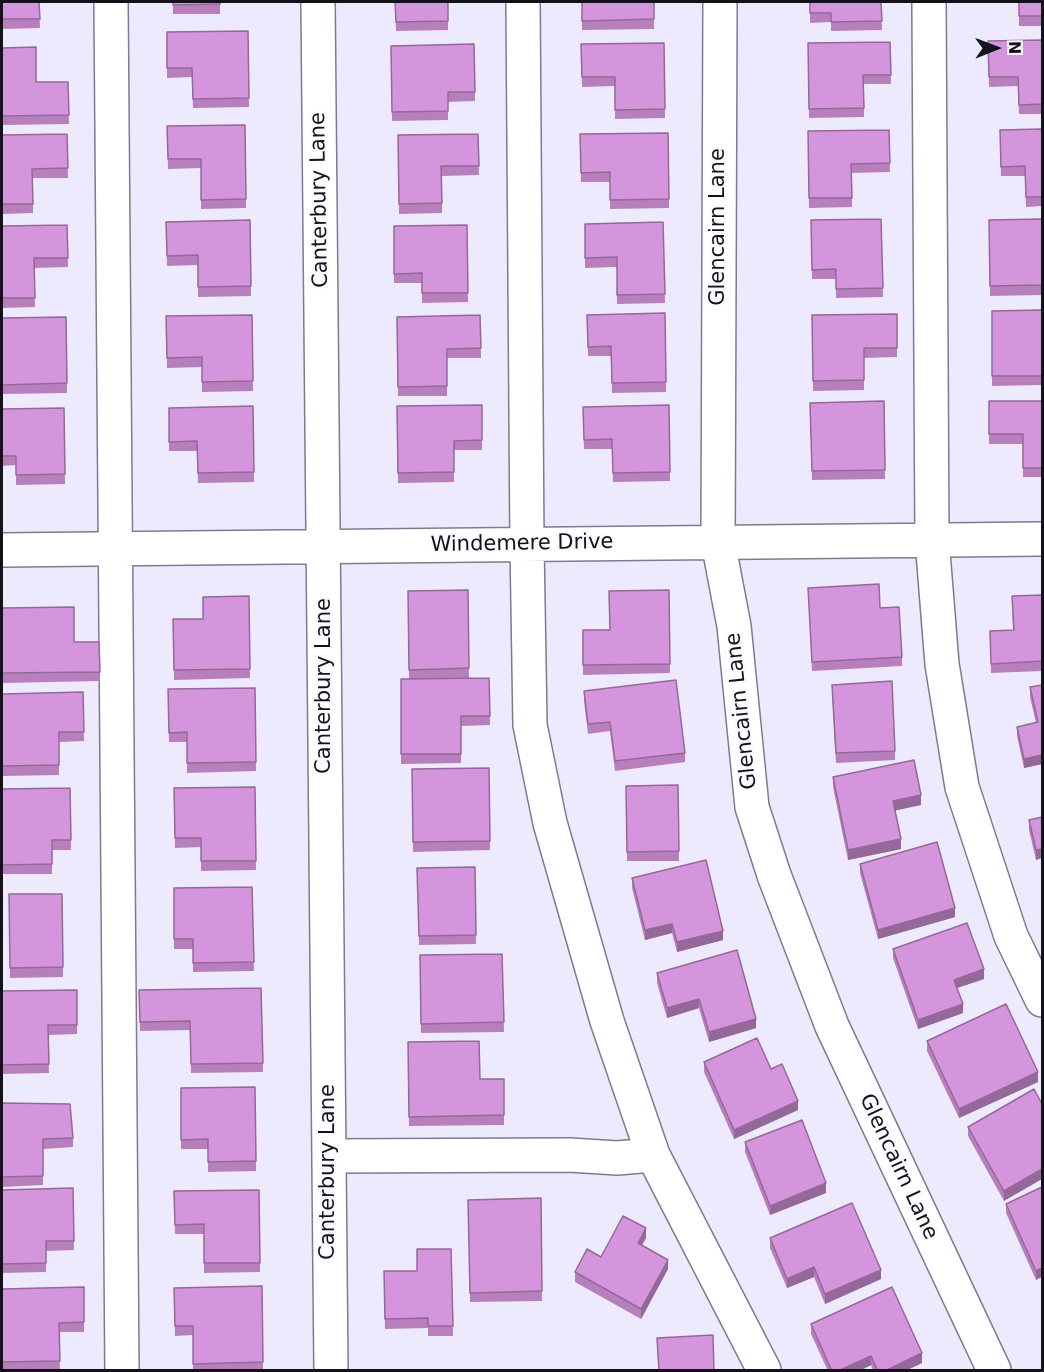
<!DOCTYPE html>
<html>
<head>
<meta charset="utf-8">
<style>
	body { margin:0 }
	#map { position:relative; width:1044px; height:1372px; overflow:hidden; background:#eeeafe; font-family:"DejaVu Sans",sans-serif }
	canvas { display:block }
	.frame { position:absolute; inset:0; border:3px solid #131119; pointer-events:none }
	.north { position:absolute; left:966px; top:18px; width:60px; height:60px; -webkit-text-stroke:4px #fbfaff; paint-order:stroke; rotate:89deg; font-size:16px; font-weight:700; line-height:24px; text-align:center; color:#131119 }
	.north::after { content:''; display:block; margin:auto; width:21px; height:27px; background:#131119; clip-path:polygon(50% 0,100% 100%,50% 72%,0 100%) }
</style>
</head>
<body>
<div id="map">
<canvas width="1044" height="1372"></canvas>
<div class="frame"></div>
<div class="north">N</div>
</div>
<script>
const g = document.querySelector('canvas').getContext('2d');
g.lineJoin = 'round';
const toPath = rows => new Path2D(rows.map(r => 'M' + r).join(''));
function strokePath(path, color, width, dash) { g.strokeStyle = color; g.lineWidth = width; g.lineCap = dash ? 'butt' : 'round'; g.setLineDash(dash || []); g.stroke(path); }
function fill(path, color) { g.fillStyle = color; g.fill(path, 'evenodd'); }
function label(font, color, halo, rows, align = 'center') {
  g.font = font + ' "DejaVu Sans",sans-serif'; g.lineWidth = 5; g.setLineDash([]); g.textBaseline = 'middle'; g.strokeStyle = halo; g.fillStyle = color; for (const [text, x, y, turn = 0] of rows) {
    g.save(); g.translate(x, y); g.rotate((+turn || 0) * Math.PI / 180); g.textAlign = isNaN(turn) ? turn : align; if (halo) g.strokeText(text, 0, 0); g.fillText(text, 0, 0); g.restore();
  }
}
const minor = toPath([
	[111,2,122,1370],
	[318,2,331,1370],
	[523,2,527,544,530,725,550,823,607,1021,653,1155,764,1370],
	[720,2,718,542,734,626,752,807,774,875,832,1026,994,1370],
	[929,2,932,540,942,664,962,787,1011,936,1042,1000],
	[2,550,1042,539],
	[329,1156,570,1155,617,1158,653,1155]
]);
strokePath(minor, '#7f7a8f', 36);
strokePath(minor, '#fff', 33);
fill(toPath([
	[2,2,39,2,40,28,2,29],
	[173,2,220,2,220,14,173,14],
	[395,2,448,2,448,30,396,31],
	[582,2,654,2,654,29,582,30],
	[810,2,881,2,882,30,831,31,831,22,810,23],
	[1019,2,1042,2,1042,26,1019,26],
	[248,31,249,107,193,108,192,77,167,78,167,32],
	[1042,40,1042,114,1019,114,1018,86,989,87,988,41],
	[890,42,891,84,864,84,864,117,809,118,808,43],
	[664,43,665,118,615,119,615,86,582,87,581,44],
	[474,44,475,101,448,102,448,120,392,121,391,46],
	[2,48,36,82,68,82,69,124,2,125],
	[245,125,246,208,201,209,201,168,168,169,167,126],
	[1042,129,1042,206,1026,207,1025,176,1001,176,1000,130],
	[889,130,890,172,852,173,852,207,809,208,808,131],
	[668,133,669,208,610,209,610,182,581,182,580,134],
	[67,134,68,178,33,178,33,213,2,214,2,135],
	[478,134,479,175,442,176,442,213,399,214,398,135],
	[881,219,883,297,836,298,836,279,812,279,811,220],
	[1042,219,1042,295,990,296,989,220],
	[250,220,251,296,198,297,198,265,167,266,166,222],
	[663,222,665,303,617,304,617,267,585,268,585,224],
	[67,225,68,267,34,268,35,307,2,308,2,226],
	[467,225,468,302,422,303,422,283,394,283,394,226],
	[1042,310,1042,385,992,386,992,311],
	[665,313,666,392,612,393,611,356,588,356,587,315],
	[897,314,897,357,864,358,864,390,813,391,812,315],
	[252,315,253,391,202,392,202,367,167,368,166,316],
	[480,315,481,358,447,358,447,396,398,396,397,317],
	[66,317,67,393,2,394,2,318],
	[884,401,885,479,812,480,810,403],
	[989,401,1042,401,1042,477,1023,477,1023,444,989,444],
	[482,405,482,450,454,450,454,482,398,483,397,406],
	[669,405,670,481,613,482,612,449,584,449,583,407],
	[253,406,254,482,198,483,197,451,169,451,169,408],
	[64,408,65,484,16,485,16,465,2,466,2,409],
	[808,588,880,608,902,657,902,666,812,671],
	[468,590,469,678,409,679,408,591],
	[669,590,670,673,583,675,583,630,610,630],
	[1042,595,1042,671,991,673,990,631,1013,630,1012,606],
	[249,596,250,678,174,680,173,619,203,619],
	[2,608,74,642,99,642,100,681,2,683],
	[489,678,490,725,461,726,461,763,401,764,401,679],
	[1042,685,1042,764,1024,768,1017,736,1017,727,1036,723,1030,697,1030,687],
	[255,688,256,771,187,773,187,742,169,742,168,689],
	[584,691,685,753,685,762,615,771,610,731,588,734,584,701],
	[83,692,84,741,59,742,59,775,2,776,2,694],
	[832,694,895,751,895,760,836,763],
	[489,768,490,850,413,852,412,769],
	[833,777,921,805,895,810,901,849,848,860,833,787],
	[678,785,679,861,627,861,626,786],
	[255,787,256,870,201,871,201,847,175,848,174,788],
	[70,788,71,850,52,850,52,874,2,874,2,789],
	[1042,817,1036,860,1029,830,1029,820],
	[860,864,955,917,878,939,860,873],
	[475,867,476,944,419,945,417,868],
	[632,878,723,940,677,952,672,933,645,940,632,888],
	[252,887,254,971,193,972,193,949,174,949,174,888],
	[9,894,62,894,63,977,10,978],
	[893,949,984,979,957,988,963,1013,918,1029,893,958],
	[502,954,504,1032,421,1033,420,955],
	[657,973,756,1028,709,1042,699,1008,667,1018,657,983],
	[261,988,263,1072,191,1073,190,1030,140,1031,139,990],
	[77,990,77,1034,48,1035,49,1073,2,1074,2,991],
	[927,1041,1038,1082,959,1118,927,1051],
	[408,1042,480,1079,504,1079,504,1125,409,1126],
	[704,1062,771,1069,798,1110,734,1139,704,1072],
	[255,1087,256,1171,208,1172,208,1149,181,1149,181,1088],
	[1034,1089,1004,1201,968,1136,968,1127],
	[2,1103,73,1138,73,1147,43,1149,43,1185,2,1187],
	[745,1142,826,1193,770,1215,745,1152],
	[1042,1187,1036,1280,1006,1213,1006,1204],
	[73,1188,74,1250,46,1251,46,1272,2,1273,2,1190],
	[259,1190,260,1272,204,1273,204,1234,175,1234,174,1191],
	[541,1198,542,1301,470,1302,468,1200],
	[646,1238,642,1245,668,1269,641,1319,575,1282,575,1272,601,1257],
	[770,1238,881,1279,825,1304,814,1277,787,1288,770,1248],
	[451,1249,453,1336,428,1336,428,1328,385,1329,384,1271,417,1271],
	[262,1286,263,1371,193,1371,193,1335,175,1336,174,1288],
	[84,1287,84,1332,59,1332,60,1371,2,1371,2,1289],
	[811,1324,922,1363,905,1371,873,1371,871,1365,859,1371,828,1371,811,1334]
]), '#b780bd');
fill(toPath([
	[1042,755,1042,764,1024,768,1024,759],
	[921,795,921,805,893,811,893,801],
	[901,839,901,849,848,860,848,850],
	[1042,849,1042,858,1036,860,1036,850],
	[955,908,955,917,878,939,878,930],
	[672,924,672,933,645,940,645,930],
	[723,931,723,940,677,952,677,942],
	[984,969,984,979,954,989,954,980],
	[699,999,699,1008,667,1018,667,1008],
	[963,1004,963,1013,918,1029,918,1020],
	[756,1019,756,1028,709,1042,709,1032],
	[1038,1072,1038,1082,959,1118,959,1109],
	[798,1101,798,1110,734,1139,734,1130],
	[1042,1169,1042,1179,1004,1201,1004,1191],
	[826,1183,826,1193,770,1215,770,1206],
	[646,1228,646,1238,638,1252,638,1243],
	[668,1260,668,1269,641,1319,641,1309],
	[814,1267,814,1277,787,1288,787,1279],
	[1042,1268,1042,1277,1036,1280,1036,1271],
	[881,1270,881,1279,825,1304,825,1294],
	[922,1353,922,1363,905,1371,885,1371],
	[871,1356,871,1365,859,1371,838,1371]
]), '#95689a');
const building = toPath([
	[2,2,39,2,40,19,2,19,2,2],
	[173,2,220,2,220,4,173,5,173,2],
	[395,2,448,2,448,21,396,22,395,2],
	[582,2,654,2,654,19,582,21,582,2],
	[810,2,881,2,882,21,831,22,831,13,810,13,810,2],
	[1019,2,1042,2,1042,16,1019,16,1019,2],
	[248,31,249,98,193,99,192,68,167,68,167,32,248,31],
	[1042,40,1042,104,1019,105,1018,77,989,77,988,41,1042,40],
	[890,42,891,75,863,75,864,108,809,109,808,43,890,42],
	[664,43,665,109,615,110,615,77,582,77,581,44,664,43],
	[474,44,475,92,448,92,448,111,392,112,391,46,474,44],
	[36,47,36,82,68,82,69,115,2,116,2,48,36,47],
	[245,125,246,199,201,200,201,159,168,159,167,126,245,125],
	[1042,129,1042,197,1026,197,1025,166,1001,167,1000,130,1042,129],
	[889,130,890,163,851,164,852,198,809,198,808,131,889,130],
	[668,133,669,199,610,200,610,172,581,173,580,134,668,133],
	[67,134,68,168,32,169,33,204,2,204,2,135,67,134],
	[478,134,479,166,441,166,442,203,399,204,398,135,478,134],
	[881,219,883,288,836,289,836,269,812,270,811,220,881,219],
	[1042,219,1042,285,990,286,989,220,1042,219],
	[250,220,251,286,198,287,198,255,167,256,166,222,250,220],
	[663,222,665,294,617,295,617,257,585,258,585,224,663,222],
	[67,225,68,258,34,258,35,298,2,298,2,226,67,225],
	[467,225,468,293,422,293,422,273,394,274,394,226,467,225],
	[1042,310,1042,376,992,376,992,311,1042,310],
	[665,313,666,382,612,383,611,346,588,347,587,315,665,313],
	[897,314,897,348,864,348,864,380,813,381,812,315,897,314],
	[252,315,253,381,202,382,202,357,167,358,166,316,252,315],
	[480,315,481,348,447,349,447,386,398,387,397,317,480,315],
	[66,317,67,383,2,385,2,318,66,317],
	[884,401,885,470,812,471,810,403,884,401],
	[989,401,1042,401,1042,468,1023,468,1023,434,989,434,989,401],
	[482,405,482,440,454,441,454,472,398,473,397,406,482,405],
	[669,405,670,472,613,473,612,439,584,440,583,407,669,405],
	[253,406,254,472,198,473,197,441,169,442,169,408,253,406],
	[64,408,65,474,16,475,16,456,2,456,2,409,64,408],
	[879,584,880,608,899,607,902,657,812,662,808,588,879,584],
	[468,590,469,668,409,670,408,591,468,590],
	[669,590,670,664,583,665,583,630,610,630,609,591,669,590],
	[1042,595,1042,661,991,664,990,631,1014,630,1012,596,1042,595],
	[249,596,250,669,174,670,173,619,203,619,203,597,249,596],
	[74,607,74,642,99,642,100,672,2,673,2,608,74,607],
	[489,678,490,716,461,716,461,754,401,754,401,679,489,678],
	[676,680,685,753,615,761,610,722,588,724,584,691,676,680],
	[892,681,895,751,836,753,832,685,892,681],
	[1042,685,1042,755,1024,759,1017,727,1038,722,1030,687,1042,685],
	[255,688,256,762,187,763,187,732,169,733,168,689,255,688],
	[83,692,84,732,59,732,59,765,2,766,2,694,83,692],
	[914,760,921,795,893,801,901,839,848,850,833,777,914,760],
	[489,768,490,841,413,842,412,769,489,768],
	[678,785,679,851,627,852,626,786,678,785],
	[255,787,256,861,201,861,201,838,175,838,174,788,255,787],
	[70,788,71,840,52,840,52,864,2,865,2,789,70,788],
	[1042,817,1042,849,1036,850,1029,820,1042,817],
	[937,842,955,908,878,930,860,864,937,842],
	[706,860,723,931,677,942,672,924,645,930,632,878,706,860],
	[475,867,476,935,419,936,417,868,475,867],
	[252,887,254,962,193,963,193,939,174,939,174,888,252,887],
	[9,894,62,894,63,967,10,968,9,894],
	[967,923,984,969,954,980,963,1004,918,1020,893,949,967,923],
	[737,950,756,1019,709,1032,699,999,667,1008,657,973,737,950],
	[502,954,504,1022,421,1024,420,955,502,954],
	[261,988,263,1063,191,1064,190,1021,140,1022,139,990,261,988],
	[77,990,77,1025,48,1025,49,1064,2,1065,2,991,77,990],
	[1006,1004,1038,1072,959,1109,927,1041,1006,1004],
	[757,1038,771,1069,782,1064,798,1101,734,1130,704,1062,757,1038],
	[479,1041,480,1079,504,1079,504,1115,409,1117,408,1042,479,1041],
	[255,1087,256,1161,208,1162,208,1139,181,1140,181,1088,255,1087],
	[1034,1089,1042,1104,1042,1169,1004,1191,968,1127,1034,1089],
	[2,1103,70,1104,73,1138,43,1139,43,1176,2,1177,2,1103],
	[802,1120,826,1183,770,1206,745,1142,802,1120],
	[1042,1187,1042,1268,1036,1271,1006,1204,1042,1187],
	[73,1188,74,1241,46,1241,46,1263,2,1264,2,1190,73,1188],
	[259,1190,260,1263,204,1263,204,1224,175,1225,174,1191,259,1190],
	[541,1198,542,1291,470,1293,468,1200,541,1198],
	[852,1203,881,1270,825,1294,814,1267,787,1279,770,1238,852,1203],
	[623,1216,646,1228,638,1243,668,1260,641,1309,575,1272,587,1249,601,1257,623,1216],
	[417,1249,451,1249,453,1326,428,1326,428,1318,385,1319,384,1271,417,1271,417,1249],
	[262,1286,263,1362,193,1364,193,1326,175,1326,174,1288,262,1286],
	[84,1287,84,1322,59,1323,60,1361,2,1362,2,1289,84,1287],
	[892,1287,922,1353,885,1371,878,1371,871,1356,838,1371,832,1371,811,1324,892,1287],
	[713,1335,714,1371,659,1371,657,1338,713,1335]
]);
fill(building, '#d595dc');
strokePath(building, '#95689a', 1.5);
label('21px', '#131119', '#fbfaff', [
	["Canterbury Lane",320,200,-91],
	["Glencairn Lane",719,227,-90],
	["Windemere Drive",522,544,-1],
	["Canterbury Lane",325,686,-90],
	["Glencairn Lane",742,711,-96],
	["Glencairn Lane",898,1167,65],
	["Canterbury Lane",329,1172,-90]
]);
</script>
</body>
</html>
